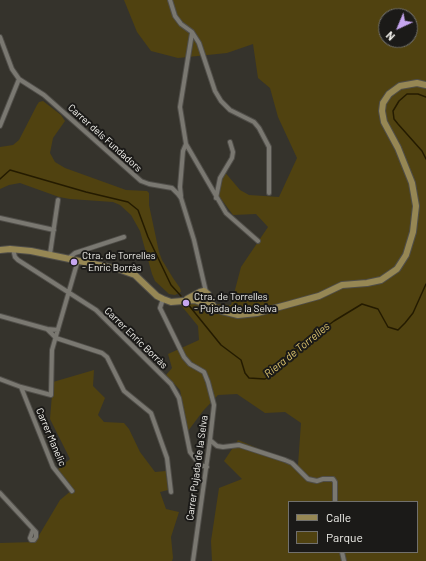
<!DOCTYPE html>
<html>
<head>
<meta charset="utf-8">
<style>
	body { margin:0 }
	#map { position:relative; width:426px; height:561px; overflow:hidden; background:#35332c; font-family:Barlow,sans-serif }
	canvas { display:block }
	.legend { position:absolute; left:288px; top:501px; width:130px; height:52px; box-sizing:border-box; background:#1b1a18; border:1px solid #71706d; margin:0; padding:5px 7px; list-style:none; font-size:12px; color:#f3f2ed }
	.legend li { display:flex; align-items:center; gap:8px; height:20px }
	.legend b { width:20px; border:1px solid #71706d }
	.north { position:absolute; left:378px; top:8px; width:40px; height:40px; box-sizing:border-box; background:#1b1a18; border:1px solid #71706d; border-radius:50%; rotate:224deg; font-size:11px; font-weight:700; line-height:16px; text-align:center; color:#f3f2ed }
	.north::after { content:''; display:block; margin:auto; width:14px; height:18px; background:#c6a6f0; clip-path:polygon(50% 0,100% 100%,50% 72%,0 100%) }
</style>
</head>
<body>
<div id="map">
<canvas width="426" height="561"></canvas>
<ul class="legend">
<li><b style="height:5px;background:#968754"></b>Calle</li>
<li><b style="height:11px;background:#504210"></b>Parque</li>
</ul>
<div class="north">N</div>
</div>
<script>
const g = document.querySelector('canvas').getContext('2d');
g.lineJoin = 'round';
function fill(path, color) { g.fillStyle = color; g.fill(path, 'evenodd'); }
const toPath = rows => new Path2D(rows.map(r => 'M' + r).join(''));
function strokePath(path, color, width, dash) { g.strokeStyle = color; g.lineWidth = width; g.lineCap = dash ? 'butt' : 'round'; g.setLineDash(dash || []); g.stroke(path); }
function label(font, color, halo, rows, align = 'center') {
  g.font = font + ' Barlow,sans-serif'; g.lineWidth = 4; g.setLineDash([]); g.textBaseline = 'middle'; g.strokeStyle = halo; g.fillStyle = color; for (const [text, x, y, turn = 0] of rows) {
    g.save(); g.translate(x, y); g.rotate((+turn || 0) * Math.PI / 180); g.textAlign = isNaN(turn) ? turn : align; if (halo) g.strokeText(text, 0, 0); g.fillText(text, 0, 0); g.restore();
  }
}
fill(toPath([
	[124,0,426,0,426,561,212,561,211,541,219,488,242,479,224,461,238,440,298,465,301,423,285,412,265,413,237,394,218,395,203,411,188,431,180,390,166,375,172,368,168,354,199,340,198,326,180,304,215,304,231,305,241,267,268,227,256,214,233,215,216,192,223,170,240,190,249,195,279,197,297,158,278,117,270,88,258,78,253,44,227,53,178,58,151,51,137,32],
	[386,16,410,16,410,40,386,40],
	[289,502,417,502,417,552,289,552],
	[43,101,61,115,65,121,53,138,50,153,55,162,65,168,126,190,147,191,149,193,149,205,159,252,162,260,173,278,180,288,181,292,175,295,169,294,155,281,152,274,140,231,131,215,120,205,113,202,70,199,59,197,20,183,9,185,0,189,0,147,13,145,19,140,37,105,39,102],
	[94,370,93,386,105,398,98,415,104,422,124,423,129,429,140,452,155,472,166,471,168,490,160,492,166,509,179,512,171,537,173,558,172,561,0,561,0,543,35,542,60,500,72,490,57,470,70,459,50,419,53,382]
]), '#504210');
strokePath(toPath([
	[426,97,418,94,407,94,399,101,393,111,394,119,398,124,422,151,426,159],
	[0,179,10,170,86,192,128,202,138,210,148,237,171,285,181,296],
	[187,303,221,345,241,360,245,373,249,378,265,379,272,374,275,367,286,357,334,321,362,304,378,309,388,327,398,330,405,323,413,313,426,284]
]), '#241b00', 1.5);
const street = toPath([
	[170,0,175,16,181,24,192,32,199,43,215,91,221,101,230,110,254,122,259,128,269,147,269,193],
	[0,37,12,69,19,79,44,95,141,181,149,184,172,188,178,194,181,198,194,240,206,292],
	[0,126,19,79],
	[186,144,226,213,258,241],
	[181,196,180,187,183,151,186,144,180,107,192,33],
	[216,198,220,178,232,158,233,152,230,142],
	[0,218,54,230],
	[13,249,15,257,18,260,96,310,171,384,179,398,190,452,200,465,207,467],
	[50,254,58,200],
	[69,258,75,253,124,237],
	[163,299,160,308,162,312,184,357,190,364,204,372,208,382,214,405,210,440,193,561],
	[0,316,47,329,58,330],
	[47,329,56,338,102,353,107,357,124,391,151,413,167,458,171,492],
	[0,379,21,387,51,395,52,350,78,260],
	[21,387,53,467,72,491],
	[210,440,217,446,223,447,239,445,285,460,292,463,308,479,317,481,323,479,333,479,335,482,335,502],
	[0,493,36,532,36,537,34,540,31,540,30,538,33,530],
	[342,552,344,561]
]);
const primary = toPath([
	[0,250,10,249,31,251,118,269,135,275,157,296,163,299,171,302,195,300,222,311,238,315,257,313,290,304,319,296,342,285,367,283,381,280,397,269,406,255,413,232,416,206,412,183,398,148,384,122,382,111,383,103,389,94,400,86,417,83,426,85],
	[187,299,200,292,204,291,208,294,209,299,214,307]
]);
strokePath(street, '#504e49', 6);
strokePath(primary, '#504e49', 8);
strokePath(street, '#7a7871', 4);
strokePath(primary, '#968754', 6);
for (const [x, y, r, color] of [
	[74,262,4,"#c6a6f0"],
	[186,303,4,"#c6a6f0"]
]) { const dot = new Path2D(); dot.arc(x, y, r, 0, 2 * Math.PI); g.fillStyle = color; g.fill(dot); strokePath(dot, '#1b1a18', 1.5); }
label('10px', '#f3f2ed', '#1b1a18', [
	["Carrer dels Fundadors",105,138,42],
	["Carrer Enric Borràs",136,338,44],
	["Carrer Manelic",51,437,67],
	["Carrer Pujada de la Selva",197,468,-82]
]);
label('10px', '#f3f2ed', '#1b1a18', [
	["Ctra. de Torrelles",82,256],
	["- Enric Borràs",82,268],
	["Ctra. de Torrelles",194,297],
	["- Pujada de la Selva",194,309]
], 'left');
label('italic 11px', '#dcc36d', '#1b1a18', [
	["Riera de Torrelles",297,350,-39]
]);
</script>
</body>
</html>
